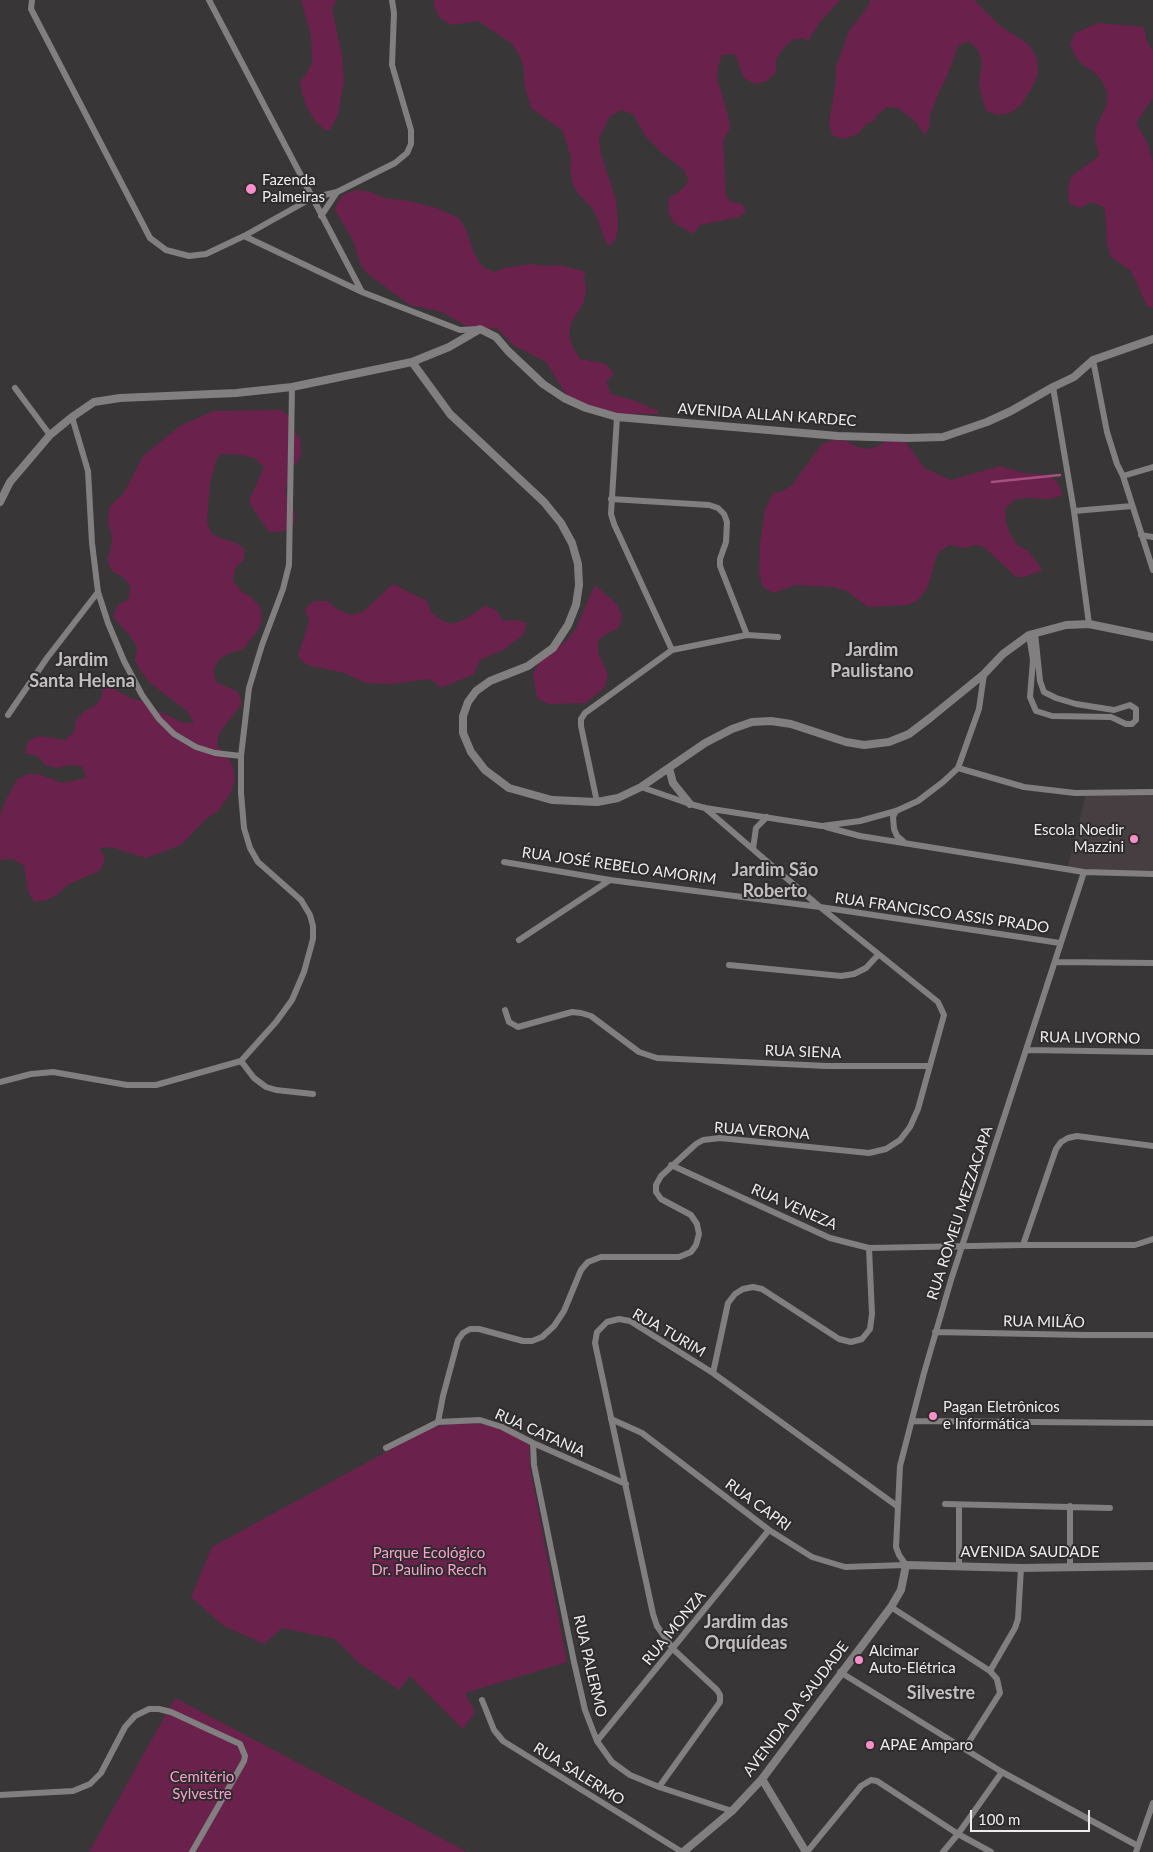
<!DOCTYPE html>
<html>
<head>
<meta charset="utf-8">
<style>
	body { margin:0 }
	#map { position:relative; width:1153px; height:1852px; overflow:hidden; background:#393637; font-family:Lato,sans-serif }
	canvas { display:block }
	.scale { position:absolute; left:970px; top:1810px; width:120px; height:22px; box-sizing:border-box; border:2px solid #eeeced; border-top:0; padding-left:6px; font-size:15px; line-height:18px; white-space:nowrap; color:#eeeced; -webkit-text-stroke:4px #2f2c2d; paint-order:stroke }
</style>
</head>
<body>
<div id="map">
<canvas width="1153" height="1852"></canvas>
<div class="scale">100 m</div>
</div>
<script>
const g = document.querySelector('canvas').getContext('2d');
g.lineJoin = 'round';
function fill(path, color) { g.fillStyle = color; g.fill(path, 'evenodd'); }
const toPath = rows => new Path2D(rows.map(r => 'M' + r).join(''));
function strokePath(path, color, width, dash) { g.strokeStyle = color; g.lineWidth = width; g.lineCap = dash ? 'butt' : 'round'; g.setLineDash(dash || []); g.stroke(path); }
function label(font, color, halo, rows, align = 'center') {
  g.font = font + ' Lato,sans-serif'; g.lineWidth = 4; g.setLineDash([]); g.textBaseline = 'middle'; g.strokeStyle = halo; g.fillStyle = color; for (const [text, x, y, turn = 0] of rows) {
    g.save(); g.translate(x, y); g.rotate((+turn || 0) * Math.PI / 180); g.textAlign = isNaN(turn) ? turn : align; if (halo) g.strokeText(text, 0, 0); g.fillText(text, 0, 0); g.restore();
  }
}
fill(toPath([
	[1153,792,1153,873,1067,870,1086,793]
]), '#473e42');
fill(toPath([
	[301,0,337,0,332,9,342,56,344,81,338,114,330,130,325,130,315,121,306,105,302,93,300,81,306,74,312,63,311,35],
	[434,0,840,0,820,22,807,42,804,38,792,40,783,49,776,59,776,72,767,81,755,84,744,78,735,54,722,55,718,66,717,78,728,115,730,128,723,141,726,196,731,202,742,204,746,212,739,217,700,225,693,234,673,222,668,210,669,198,680,191,689,181,683,169,663,154,646,137,633,114,621,110,610,116,599,138,600,151,616,200,618,226,616,239,609,246,605,240,596,215,589,204,579,195,573,184,570,171,571,158,563,131,531,108,524,83,524,69,520,56,512,44,478,21,451,25,440,18,434,6],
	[870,0,974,0,1000,26,1021,39,1031,48,1037,59,1038,72,1034,84,1021,105,1010,113,998,115,986,111,979,86,982,62,978,50,969,41,958,46,945,81,939,92,930,115,929,128,925,135,915,121,898,108,887,107,875,117,876,120,866,124,858,134,844,139,832,135,829,122,836,81,836,67,849,31,867,8],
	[1098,23,1144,27,1147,41,1153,51,1153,98,1136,123,1148,144,1153,162,1153,308,1147,306,1131,271,1111,257,1107,244,1106,219,1104,207,1092,202,1080,208,1069,204,1068,191,1071,177,1099,156,1095,139,1096,127,1107,104,1107,92,1102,81,1094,72,1083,65,1075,56,1070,44,1075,33],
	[357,190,370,192,384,198,409,201,436,208,459,218,466,230,475,255,482,266,493,272,505,268,532,264,545,266,560,265,586,272,584,277,586,289,584,302,571,323,569,336,573,348,580,359,606,364,614,374,606,382,611,394,636,401,658,411,658,414,604,414,577,405,565,393,546,362,513,345,497,328,473,330,442,312,410,305,369,275,361,266,353,240,335,210,336,204,344,194],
	[281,410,291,418,298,439,300,436,301,454,296,465,292,464,285,493,292,503,295,515,293,527,281,532,269,532,255,512,249,501,264,467,254,458,242,455,220,454,216,460,210,484,207,522,211,533,222,539,234,542,244,548,244,560,235,568,233,581,241,591,251,597,260,607,262,619,258,630,242,650,230,653,219,659,213,670,216,682,238,692,242,704,219,733,217,746,226,755,233,766,235,779,232,791,218,811,207,818,181,845,146,858,111,847,99,849,105,858,101,870,67,885,58,894,47,900,34,902,28,891,24,866,13,859,0,860,0,816,5,802,16,781,27,774,39,774,62,783,86,778,82,766,70,765,57,768,45,765,37,756,25,753,28,741,39,736,65,740,74,732,76,720,85,711,96,705,103,695,100,681,132,699,140,700,149,706,181,722,194,723,188,712,149,682,142,673,135,661,137,647,130,636,113,617,117,606,128,599,131,587,123,577,112,571,107,560,111,548,112,536,108,522,109,508,125,491,143,456,180,426,213,411],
	[891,436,903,438,924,468,951,480,1000,466,1024,473,1049,475,1058,483,1063,495,1051,499,1026,498,1014,500,1005,509,1006,522,1010,534,1017,545,1028,551,1043,570,1024,577,1016,577,984,547,976,545,964,548,949,545,937,554,927,589,917,601,907,605,868,607,847,591,834,587,796,585,773,593,762,586,759,572,760,543,765,510,773,493,781,492,792,485,822,444,834,440,846,441,857,447,869,449,881,445],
	[393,584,427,601,431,612,441,620,452,624,464,620,485,606,496,610,503,621,515,620,527,623,523,635,503,650,480,660,473,675,440,688,439,685,429,679,391,684,366,683,344,673,307,665,298,656,309,621,305,609,314,601,327,601,337,609,351,615,363,612],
	[595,585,617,604,622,616,619,628,608,633,598,640,598,652,608,675,605,687,586,703,548,704,537,698,533,673,539,663,567,640,575,630],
	[468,1422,497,1427,529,1444,530,1467,567,1662,465,1693,475,1712,463,1729,410,1676,399,1690,359,1663,335,1639,282,1628,264,1644,224,1626,191,1597,212,1547,432,1427],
	[175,1698,467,1852,89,1852]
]), '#6a224d');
strokePath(toPath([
	[992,482,1060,475]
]), '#a55080', 2.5);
strokePath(toPath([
	[32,0,31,9,150,238,166,250,189,256,206,254,244,236,312,198,337,192,395,163,407,153,411,144,411,130,392,65,394,13,392,0],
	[209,0,362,292,460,330,479,329],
	[321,216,337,192],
	[244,236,362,292],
	[1093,360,1107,432,1117,464,1123,476,1153,570],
	[1053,387,1074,511,1089,624],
	[15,388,50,435],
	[72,417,88,471,92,543,98,592,108,623,124,661,142,695,159,719,174,734,196,747,215,753,241,756],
	[617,417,611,514,614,524,672,650],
	[1123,476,1153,467],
	[611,499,709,505,718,508,724,514,727,522,726,542,720,559,720,566,747,635],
	[1074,511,1132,506],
	[1141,535,1153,537],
	[1029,635,1033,660,1030,697,1036,711,1052,716,1111,717,1126,724,1132,724,1136,720,1136,709,1130,705,1114,710,1076,704,1056,698,1044,692,1040,681,1035,633],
	[8,715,47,658,98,592],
	[958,768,1024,787,1075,793,1153,792],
	[641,787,690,804,705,808,822,826,860,821,896,811,918,801,943,782,958,768,979,709,984,674],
	[597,802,581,726,581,719,585,713,672,650,747,635,778,637],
	[896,811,893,817,894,829,897,836,903,841],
	[826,827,860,836,1084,872,1153,874],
	[753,849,756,828,767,817],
	[504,862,610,880,820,907,1060,943],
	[519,940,610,880],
	[1055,962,1153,963],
	[729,965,841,976,854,974,866,968,878,955],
	[505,1010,509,1022,518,1027,572,1012,581,1013,591,1016,639,1052,657,1058,827,1066,929,1066],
	[1026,1050,1153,1052],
	[241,1061,254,1078,266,1087,276,1090,313,1094],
	[0,1082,31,1074,53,1072,127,1085,156,1085,241,1061,276,1022,292,1000,304,972,313,939,313,926,310,915,301,900,258,862,250,848,244,828,241,793,241,756,249,688,262,645,283,589,289,565,292,387],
	[671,1165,830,1238,869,1248,1023,1245,1135,1245,1153,1239],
	[1023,1245,1056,1149,1061,1142,1068,1138,1077,1136,1153,1146],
	[935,1332,1084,1335,1153,1335],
	[713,1373,728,1303,735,1294,743,1289,753,1287,762,1289,839,1339,851,1342,862,1339,870,1329,872,1314,869,1248],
	[611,1419,642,1433,769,1530,812,1557,845,1567,906,1565],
	[912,1421,1153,1423],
	[438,1422,443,1396,458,1340,463,1333,470,1329,479,1329,523,1341,532,1341,542,1337,554,1326,564,1311,581,1270,588,1262,601,1257,679,1257,691,1252,696,1245,699,1234,697,1224,691,1215,661,1199,656,1192,656,1185,661,1176,696,1144,703,1140,720,1138,869,1153,886,1149,900,1140,910,1127,918,1109,944,1015,938,1002,820,907,705,808],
	[533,1443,534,1465,574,1662,585,1710,597,1741,612,1762,630,1775,659,1787,732,1811],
	[386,1448,438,1422,480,1420,502,1427,533,1443,626,1484],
	[945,1504,1110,1508],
	[906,1565,899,1555,896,1547,900,1466,924,1373,951,1280,1084,872],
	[959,1565,959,1505],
	[1070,1566,1070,1506],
	[891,1607,990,1671,997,1679,1000,1693,965,1748],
	[990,1671,1015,1628,1018,1619,1021,1568],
	[840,1672,1002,1772,1138,1846],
	[482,1700,494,1730,503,1741,682,1852],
	[597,1741,769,1530],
	[659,1787,720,1702,720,1695,717,1690,673,1649,657,1626,653,1614,595,1343,597,1332,607,1322,619,1319,630,1321,713,1373,897,1506],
	[0,1795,73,1791,90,1784,101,1773,125,1727,135,1716,149,1709,159,1709,171,1712,240,1744,245,1756,244,1761,192,1852],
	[807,1852,861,1786,871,1780,877,1781,958,1834,991,1852],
	[943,1852,958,1834,1002,1772],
	[1136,1852,1153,1803]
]), '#817f80', 6);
strokePath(toPath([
	[412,362,450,414,544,502,561,523,572,543,578,564,579,585,576,605,568,625,553,648,528,666,490,681,476,691,468,702,463,716,463,733,471,752,485,770,509,788,552,800,597,802,618,798,641,787,705,743,732,729,752,722,771,721,791,724,846,742,864,745,889,742,909,734,930,718,984,674,1003,654,1029,635,1066,625,1089,624,1153,637],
	[0,502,10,482,50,435,72,417,94,402,120,398,236,393,292,387,412,362,449,347,480,329,496,337,508,351,543,384,564,398,586,408,617,417,838,436,907,438,943,437,987,422,1011,411,1053,387,1074,377,1093,360,1153,339],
	[669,768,673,783,690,804],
	[762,1779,806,1852],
	[683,1852,732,1811,762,1779,891,1607,901,1590,906,1565,1021,1568,1153,1566]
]), '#817f80', 8);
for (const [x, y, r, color] of [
	[251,189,6,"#f98fc9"],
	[1134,839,5,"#f98fc9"],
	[933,1416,5,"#f98fc9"],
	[859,1660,5,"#f98fc9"],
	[870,1745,5,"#f98fc9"]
]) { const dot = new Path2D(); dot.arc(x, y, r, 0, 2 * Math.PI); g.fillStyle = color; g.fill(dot); strokePath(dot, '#2f2c2d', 2); }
label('15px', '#eeeced', '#2f2c2d', [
	["Fazenda",262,180],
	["Palmeiras",262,197],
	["Escola Noedir",1124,830,"right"],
	["Mazzini",1124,847,"right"],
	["Pagan Eletrônicos",943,1407],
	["e Informática",943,1424],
	["Alcimar",869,1651],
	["Auto-Elétrica",869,1668],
	["APAE Amparo",880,1745]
], 'left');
label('15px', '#eeeced', '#2f2c2d', [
	["AVENIDA ALLAN KARDEC",767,415,4],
	["RUA JOSÉ REBELO AMORIM",619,866,8],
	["RUA FRANCISCO ASSIS PRADO",942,913,8],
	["RUA LIVORNO",1090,1038,1],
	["RUA SIENA",803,1052,2],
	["RUA VERONA",762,1131,4],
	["RUA VENEZA",794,1207,24],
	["RUA ROMEU MEZZACAPA",960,1213,-72],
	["RUA MILÃO",1044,1322,1],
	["RUA TURIM",669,1333,30],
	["RUA CATANIA",540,1433,24],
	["RUA CAPRI",758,1505,36],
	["AVENIDA SAUDADE",1030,1552],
	["RUA MONZA",674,1628,-51],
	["RUA PALERMO",590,1666,77],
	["AVENIDA DA SAUDADE",796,1709,-53],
	["RUA SALERMO",579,1774,32]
]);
label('15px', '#fb9fd0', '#2f2c2d', [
	["Parque Ecológico",429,1553],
	["Dr. Paulino Recch",429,1570],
	["Cemitério",202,1777],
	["Sylvestre",202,1794]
]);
label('bold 18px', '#c3bfc1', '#2f2c2d', [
	["Jardim",872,650],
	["Paulistano",872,671],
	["Jardim",82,660],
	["Santa Helena",82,681],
	["Jardim São",775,870],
	["Roberto",775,891],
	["Jardim das",746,1622],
	["Orquídeas",746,1643],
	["Silvestre",941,1693]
]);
</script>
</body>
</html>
